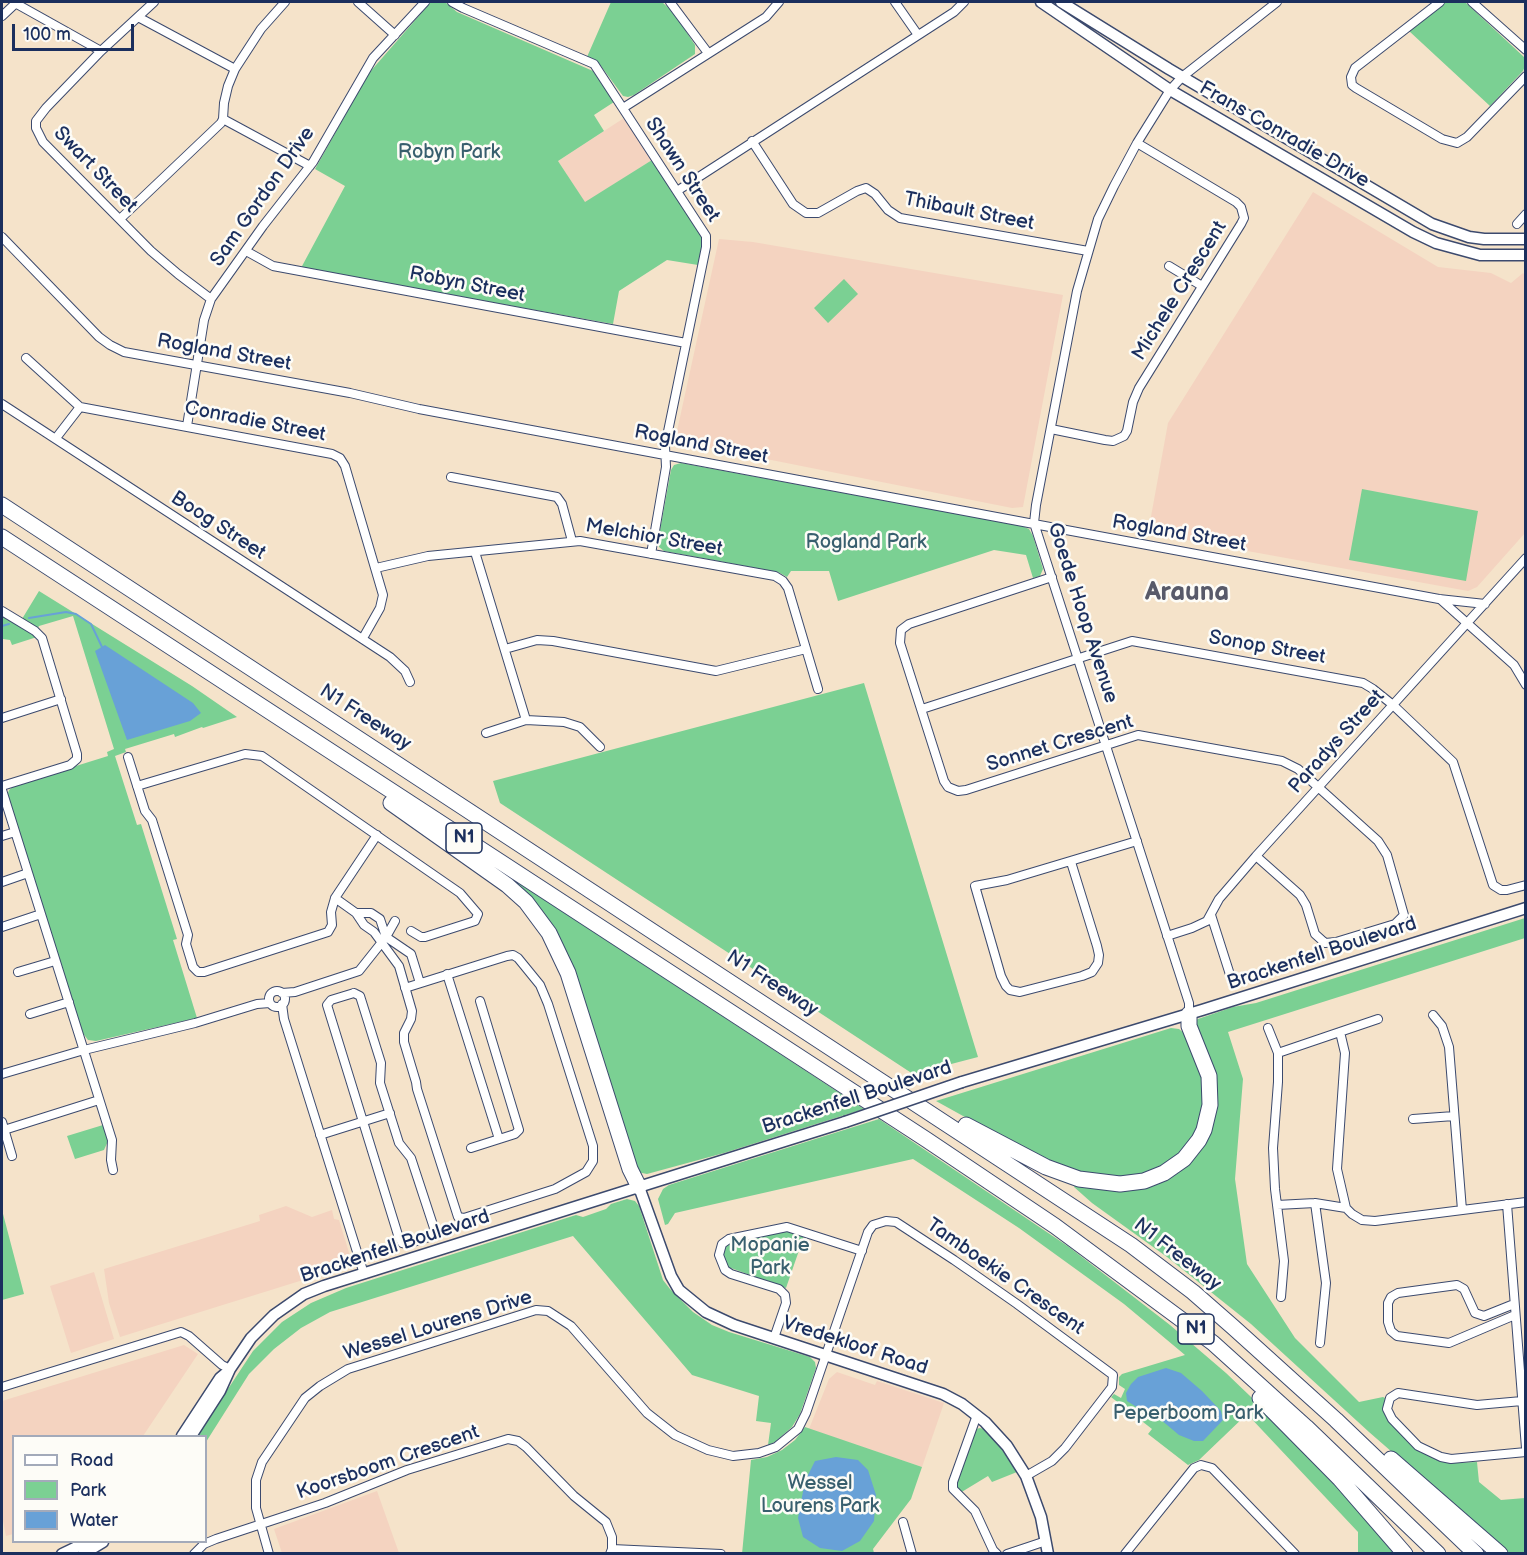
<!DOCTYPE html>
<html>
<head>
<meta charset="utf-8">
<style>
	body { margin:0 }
	#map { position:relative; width:1527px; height:1555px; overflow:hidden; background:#f5e3ca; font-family:"Balsamiq Sans",sans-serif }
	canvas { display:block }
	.frame { position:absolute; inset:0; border:3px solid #1b2f5e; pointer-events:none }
	.legend { position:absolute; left:12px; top:1435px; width:195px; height:108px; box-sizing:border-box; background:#fdfcf7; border:2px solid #a3aaba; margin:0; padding:8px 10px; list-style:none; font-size:18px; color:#1b2f5e }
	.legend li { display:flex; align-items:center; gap:12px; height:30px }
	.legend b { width:30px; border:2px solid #a3aaba }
	.scale { position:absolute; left:12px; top:24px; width:122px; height:27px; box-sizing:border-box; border:3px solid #1b2f5e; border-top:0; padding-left:8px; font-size:18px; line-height:21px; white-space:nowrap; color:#1b2f5e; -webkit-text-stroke:4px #fdfcf7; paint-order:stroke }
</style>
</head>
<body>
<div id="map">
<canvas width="1527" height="1555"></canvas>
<div class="frame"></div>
<ul class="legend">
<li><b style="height:8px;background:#fff"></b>Road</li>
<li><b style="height:16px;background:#7bd093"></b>Park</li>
<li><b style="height:16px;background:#68a1d7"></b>Water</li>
</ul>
<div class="scale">100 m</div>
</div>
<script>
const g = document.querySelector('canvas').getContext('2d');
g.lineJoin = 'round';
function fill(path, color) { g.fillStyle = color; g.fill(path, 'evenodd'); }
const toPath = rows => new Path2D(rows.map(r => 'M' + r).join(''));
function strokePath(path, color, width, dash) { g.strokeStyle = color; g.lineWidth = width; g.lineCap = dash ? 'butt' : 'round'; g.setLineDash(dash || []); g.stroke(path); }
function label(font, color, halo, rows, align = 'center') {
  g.font = font + ' "Balsamiq Sans",sans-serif'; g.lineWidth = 5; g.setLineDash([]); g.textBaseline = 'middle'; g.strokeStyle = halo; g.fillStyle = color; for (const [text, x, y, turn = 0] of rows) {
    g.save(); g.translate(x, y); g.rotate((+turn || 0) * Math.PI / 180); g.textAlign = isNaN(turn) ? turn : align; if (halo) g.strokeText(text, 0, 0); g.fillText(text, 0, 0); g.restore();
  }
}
fill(toPath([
	[624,118,652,160,585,203,558,161],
	[1313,192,1438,267,1491,273,1511,283,1523,273,1525,275,1525,533,1477,587,1468,591,1148,533,1168,423],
	[719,239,753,242,1063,295,1023,507,1012,508,681,442,677,431],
	[286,1206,312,1217,332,1210,334,1219,339,1220,351,1259,348,1266,120,1337,109,1303,104,1269,260,1221,259,1215],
	[94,1272,114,1339,71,1353,50,1286],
	[184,1345,198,1354,143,1436,14,1436,13,1534,6,1536,2,1516,2,1401],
	[837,1372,875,1385,877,1381,944,1403,922,1467,809,1429,829,1379],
	[377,1491,399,1553,282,1553,274,1529]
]), '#f4d3c0');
fill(toPath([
	[431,2,445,2,457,12,593,71,614,102,594,115,604,131,558,161,585,202,652,160,702,237,702,245,698,265,667,260,619,291,613,324,301,268,345,186,315,169,369,73],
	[611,2,662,2,674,13,695,45,695,54,634,95,628,97,623,96,601,66,587,57],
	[1446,2,1465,2,1524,57,1525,66,1523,71,1490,106,1409,31],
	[844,279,858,294,828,323,814,308],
	[681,463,1022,526,1029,529,1033,536,1043,569,1040,576,1033,578,1026,555,994,550,838,601,829,571,791,571,787,577,778,572,664,551,659,547,658,541,671,470,674,465],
	[1362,489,1478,511,1466,581,1349,560],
	[39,591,192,686,237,717,203,728,202,727,175,737,174,734,125,749,126,752,115,756,137,825,141,824,177,939,173,940,197,1018,96,1041,88,1040,82,1032,7,796,9,790,15,785,108,756,107,752,114,749,73,616,39,626,37,629,22,619],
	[2,615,34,634,37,637,12,645,10,640,3,639],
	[864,683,978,1057,913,1074,500,803,493,781],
	[502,872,864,1109,724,1153,647,1174,637,1172,572,972,500,875],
	[1525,918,1525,938,1228,1032,1243,1079,1235,1179,1247,1264,1295,1338,1359,1402,1383,1397,1385,1398,1384,1409,1389,1421,1420,1452,1452,1463,1477,1462,1479,1482,1501,1500,1525,1498,1525,1553,1508,1553,1369,1432,1251,1324,1167,1257,1092,1203,1074,1187,1077,1181,1148,1183,1207,1130,1195,1021,1198,1019,1233,1007,1256,1003],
	[1171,1028,1179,1029,1185,1034,1203,1071,1204,1110,1190,1147,1156,1173,1106,1180,1046,1162,936,1101],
	[879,1119,1069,1247,1170,1325,1226,1373,1296,1440,1396,1553,1358,1553,1358,1532,1247,1414,1199,1460,1188,1465,1148,1434,1152,1429,1111,1397,1114,1394,1121,1398,1125,1389,1119,1385,1119,1377,1122,1374,1185,1355,1124,1304,1019,1228,913,1159,675,1213,668,1224,665,1225,658,1199,663,1189,669,1185],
	[103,1125,108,1141,104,1150,75,1159,67,1136],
	[627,1199,635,1201,639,1206,663,1280,670,1289,693,1312,712,1325,729,1332,810,1357,815,1362,816,1368,800,1414,792,1427,775,1442,768,1445,771,1423,756,1421,759,1396,692,1375,573,1236,330,1312,301,1328,274,1349,249,1374,206,1442,206,1436,197,1436,253,1351,282,1322,311,1303,346,1288,576,1215,583,1217,606,1209,611,1204],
	[2,1210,24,1294,2,1300],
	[783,1230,804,1236,786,1288,728,1267,723,1258,724,1248,729,1242],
	[805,1427,922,1467,911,1499,873,1549,874,1553,742,1554,751,1460,767,1457,782,1450,795,1440],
	[980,1428,984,1429,999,1445,1017,1472,992,1482,988,1476,960,1493,957,1490,956,1483,976,1429]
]), '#7bd093');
fill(toPath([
	[105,645,193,703,201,713,190,721,127,740,95,651],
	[1166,1368,1181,1373,1202,1391,1221,1411,1223,1420,1203,1441,1194,1441,1179,1435,1154,1414,1146,1413,1127,1401,1126,1393,1131,1384,1138,1377],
	[836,1457,858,1460,868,1470,876,1495,874,1521,860,1541,842,1551,820,1548,803,1537,798,1518,805,1481,815,1461]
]), '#68a1d7');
strokePath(toPath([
	[29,618,66,612,76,614,91,624,102,647],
	[2,626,9,624]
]), '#68a1d7', 2);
const minor = toPath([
	[154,2,101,51,46,108,36,121,36,128,43,142,151,251,178,274,211,299],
	[358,2,395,35],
	[452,2,463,8,594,64,706,236,706,247,665,446,666,467,651,554],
	[670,2,708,53],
	[895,2,918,35],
	[1440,2,1355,68,1351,77,1352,85,1356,88,1442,139,1457,143,1467,137,1526,76],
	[1472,2,1526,50],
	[15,3,101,51],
	[2,16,17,2],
	[138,17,235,69],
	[623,108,766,17,779,2],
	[223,119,310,166],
	[752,141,793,204,806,213,818,213,857,191,866,188,875,194,888,210,900,218,1088,251],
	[677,191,954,12,964,2],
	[120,219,221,123,223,119,224,103,228,86,235,69,261,29,285,2],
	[1517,224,1526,214],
	[2,237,99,337,110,345,124,352,350,393,419,409,1050,527,1439,599,1485,604],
	[246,251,273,266,686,343],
	[1169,266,1202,286],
	[26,358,80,407,332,454,340,458,345,466,383,595,380,608,363,638],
	[2,404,390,657,405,671,410,682],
	[187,426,204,320,211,299,263,226,313,162,373,58,425,2],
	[1051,429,1105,440,1113,441,1124,436,1127,431,1133,402,1139,388,1241,224,1244,218,1241,207,1236,202,1137,143],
	[56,438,80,407],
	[451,477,557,497,562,504,572,541],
	[475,552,526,720],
	[376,568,428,556,580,541,775,576,783,581,788,588,818,689],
	[1052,577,909,624,901,630,900,643,944,781,948,787,958,791,966,790,1138,735,1282,761,1298,769,1378,841,1387,855,1404,915,1395,924,1336,942,1325,943,1315,934,1306,905,1300,895,1256,856],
	[1440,599,1514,665,1526,685],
	[2,611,35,631,42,638,77,754,77,759,70,765,2,786],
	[505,649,537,640,553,641,716,671,806,649],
	[922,709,1132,641,1363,683,1373,689,1393,705,1453,762,1493,885,1501,890,1507,890,1526,885],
	[2,718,61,699],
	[486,733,526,720,564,722,580,727,600,747],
	[128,757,145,811,152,820,188,935,186,944,193,967,198,972,204,972,328,932,332,925,331,912,335,898,377,835],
	[137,786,245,754,262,756,460,893,478,914,475,921,425,937,421,937,411,931],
	[2,790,112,1140,111,1160,113,1170],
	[2,836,15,832],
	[1071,862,1097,946,1099,955,1098,963,1092,972,1082,976,1020,992,1010,990,1006,986,1001,976,975,886,1007,880,1137,841],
	[2,882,28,873],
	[335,898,356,913,364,925,374,932,399,966,412,1011,411,1019,404,1033,404,1042,416,1082,417,1089,458,1217,464,1218,555,1189,586,1172,593,1161,593,1146,548,1004,540,985,518,958,513,955,507,956,405,988],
	[356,913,371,913,380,919,386,937,411,954,420,983],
	[1211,915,1233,984],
	[2,927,41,914],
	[1167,936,1192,928,1207,921,1219,899,1256,856,1526,558],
	[18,972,55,961],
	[447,974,499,1139],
	'269 999a8 8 0 1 1 16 0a8 8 0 1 1-16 0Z',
	[282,993,295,992,359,971,386,937,395,921],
	[354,993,360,996,381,1063,380,1083,399,1143,411,1158,434,1228,433,1233,429,1237,407,1244,402,1243,398,1235,327,1005,331,1000,354,993],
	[282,1004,284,1019,364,1274],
	[30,1014,69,1002],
	[1189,1014,1189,1003,1034,523,1036,505,1077,291,1098,219,1114,186,1137,143,1170,90,1182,77,1277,2],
	[1433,1015,1442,1026,1449,1047,1462,1210],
	[1268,1028,1278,1053,1278,1082,1273,1148,1275,1189,1284,1261,1281,1297],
	[1340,1032,1345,1053,1337,1169,1346,1208,1352,1214,1362,1220,1375,1221,1526,1202],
	[1278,1053,1378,1019],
	[2,1074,84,1050,195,1023,257,1004,270,1003],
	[1413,1119,1454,1116],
	[2,1122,12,1156],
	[4,1130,99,1100],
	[320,1135,390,1113],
	[471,1148,515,1134,519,1130,480,1001],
	[1315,1203,1326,1283,1320,1343],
	[1507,1204,1526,1448],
	[1277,1205,1315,1203,1346,1208],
	[1514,1304,1484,1316,1475,1313,1464,1289,1457,1285,1398,1293,1391,1297,1388,1303,1388,1322,1391,1331,1397,1336,1449,1343,1515,1315],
	[774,1338,786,1303,785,1295,779,1289,731,1274,725,1270,719,1255,722,1244,729,1239,787,1227,862,1251],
	[2,1387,181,1332,189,1336,222,1365,230,1369],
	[1522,1401,1477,1405,1398,1393,1390,1398,1387,1409,1392,1419,1418,1446,1441,1457,1451,1459,1526,1452],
	[977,1415,953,1482,953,1489,975,1511,993,1550,997,1554],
	[903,1522,912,1554],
	[612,1549,721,1554],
	[194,1554,204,1544,216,1539,325,1503,407,1470,508,1439,518,1441,526,1447,574,1496,606,1522,612,1537,612,1549,610,1554],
	[269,1554,256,1508,256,1480,262,1462,305,1398,320,1386,348,1369,536,1310,548,1311,571,1326,647,1413,675,1435,708,1450,733,1456,759,1453,776,1447,798,1429,806,1413,868,1232,873,1225,886,1221,896,1222,954,1260,1017,1304,1113,1375,1112,1387,1065,1448,1052,1461,1026,1476],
	[1007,1554,1046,1541],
	[1125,1554,1194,1468,1201,1465,1212,1468,1295,1554]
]);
const tertiary = toPath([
	[1041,2,1170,90,1413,232,1436,243,1480,255,1526,255],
	[1061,2,1169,69,1432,224,1469,237,1484,239,1526,239],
	[962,1082,1202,1010,1526,908],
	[639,1187,671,1276,679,1290,706,1312,734,1325,943,1394,962,1404,985,1422,1007,1446,1026,1476,1041,1517,1048,1554],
	[182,1436,220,1378,226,1373],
	[191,1436,220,1391,230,1369,251,1338,274,1315,304,1294,324,1286,845,1122],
	[62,1554,87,1542],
	[83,1554,103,1542]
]);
const motorway = toPath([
	[2,505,1131,1245,1193,1292,1233,1327,1336,1420,1476,1554],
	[2,537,927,1140,1055,1226,1213,1343,1306,1427,1438,1554],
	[391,803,507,885,526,902,549,933,568,973,630,1169,639,1187],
	[966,1125,1046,1167,1079,1179,1120,1184,1144,1181,1164,1173,1184,1159,1199,1140,1204,1130,1210,1105,1209,1076,1189,1026,1189,1014],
	[1260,1398,1340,1479,1405,1554],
	[1391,1459,1500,1554]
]);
strokePath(minor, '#3c4a6e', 10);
strokePath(tertiary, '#3c4a6e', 13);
strokePath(motorway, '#3c4a6e', 17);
strokePath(minor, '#fff', 8);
strokePath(tertiary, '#fff', 10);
strokePath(motorway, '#fff', 15);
const tertiaryBridge = toPath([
	[845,1122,962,1082]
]);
strokePath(tertiaryBridge, '#3c4a6e', 13, []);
strokePath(tertiaryBridge, '#fff', 10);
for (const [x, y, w] of [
	[464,838,36],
	[1196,1329,36]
]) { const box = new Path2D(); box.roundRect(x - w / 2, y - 15, w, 30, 4.5); g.fillStyle = '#fdfcf7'; g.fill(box); strokePath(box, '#1b2f5e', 1.5); }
label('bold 18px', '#1b2f5e', null, [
	["N1",464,838],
	["N1",1196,1329]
]);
label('20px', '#1b2f5e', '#fdfcf7', [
	["Frans Conradie Drive",1284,135,30],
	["Swart Street",95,170,46],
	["Shawn Street",682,170,57],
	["Sam Gordon Drive",263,197,-55],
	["Thibault Street",969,212,11],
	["Robyn Street",467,285,11],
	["Michele Crescent",1180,291,-58],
	["Rogland Street",224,353,10],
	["Conradie Street",255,422,11],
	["Rogland Street",701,445,11],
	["Boog Street",218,526,33],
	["Rogland Street",1179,534,10],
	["Melchior Street",654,538,10],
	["Goede Hoop Avenue",1082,613,72],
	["Sonop Street",1267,648,10],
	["N1 Freeway",365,718,33],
	["Paradys Street",1337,742,-48],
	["Sonnet Crescent",1060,744,-17],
	["Brackenfell Boulevard",1322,954,-18],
	["N1 Freeway",772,984,33],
	["Brackenfell Boulevard",857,1098,-18],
	["Brackenfell Boulevard",395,1247,-18],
	["N1 Freeway",1177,1255,38],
	["Tamboekie Crescent",1005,1277,35],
	["Wessel Lourens Drive",438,1326,-17],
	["Vredekloof Road",855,1346,18],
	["Koorsboom Crescent",388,1463,-19]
]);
label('20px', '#385f6e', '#fdfcf7', [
	["Robyn Park",449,153],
	["Rogland Park",866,543],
	["Mopanie",770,1246],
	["Park",770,1269],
	["Peperboom Park",1188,1414],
	["Wessel",820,1484],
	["Lourens Park",820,1507]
]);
label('bold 26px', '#585a69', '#fdfcf7', [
	["Arauna",1187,593]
]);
</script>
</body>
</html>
